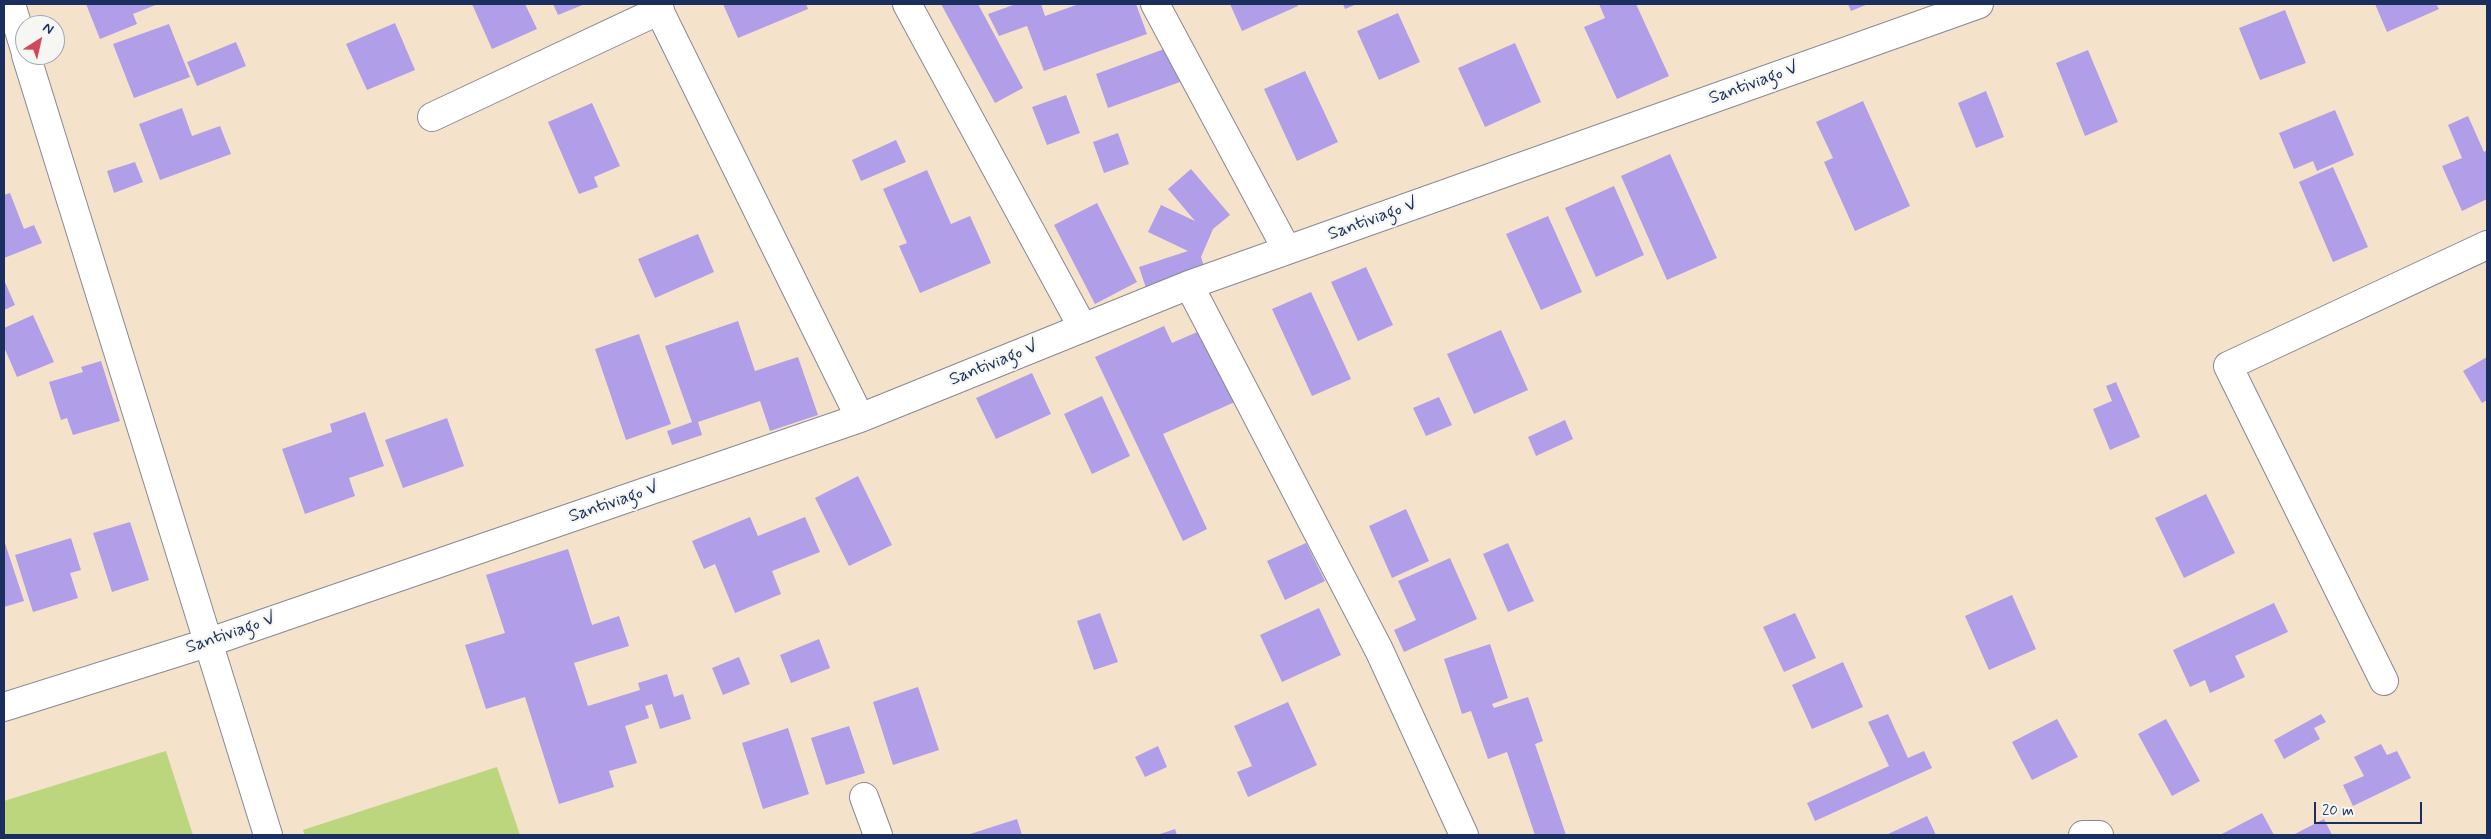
<!DOCTYPE html>
<html>
<head>
<meta charset="utf-8">
<style>
	body { margin:0 }
	#map { position:relative; width:2491px; height:839px; overflow:hidden; background:#f4e2cb; font-family:Mynerve,sans-serif }
	canvas { display:block }
	.frame { position:absolute; inset:0; border:5px solid #1b2f5e; pointer-events:none }
	.north { position:absolute; left:15px; top:15px; width:50px; height:50px; box-sizing:border-box; background:#f6f6f2; border:1px solid #9ea6b7; border-radius:50%; rotate:35deg; font-size:14px; font-weight:700; line-height:20px; text-align:center; color:#1b2f5e }
	.north::after { content:''; display:block; margin:auto; width:18px; height:22px; background:#d1495b; clip-path:polygon(50% 0,100% 100%,50% 72%,0 100%) }
	.scale { position:absolute; left:2314px; top:802px; width:108px; height:22px; box-sizing:border-box; border:2px solid #1b2f5e; border-top:0; padding-left:6px; font-size:15px; line-height:18px; white-space:nowrap; color:#1b2f5e; -webkit-text-stroke:4px #f6f6f2; paint-order:stroke }
</style>
</head>
<body>
<div id="map">
<canvas width="2491" height="839"></canvas>
<div class="frame"></div>
<div class="north">N</div>
<div class="scale">20 m</div>
</div>
<script>
const g = document.querySelector('canvas').getContext('2d');
g.lineJoin = 'round';
function fill(path, color) { g.fillStyle = color; g.fill(path, 'evenodd'); }
const toPath = rows => new Path2D(rows.map(r => 'M' + r).join(''));
function strokePath(path, color, width, dash) { g.strokeStyle = color; g.lineWidth = width; g.lineCap = dash ? 'butt' : 'round'; g.setLineDash(dash || []); g.stroke(path); }
function label(font, color, halo, rows, align = 'center') {
  g.font = font + ' Mynerve,sans-serif'; g.lineWidth = 4.5; g.setLineDash([]); g.textBaseline = 'middle'; g.strokeStyle = halo; g.fillStyle = color; for (const [text, x, y, turn = 0] of rows) {
    g.save(); g.translate(x, y); g.rotate((+turn || 0) * Math.PI / 180); g.textAlign = isNaN(turn) ? turn : align; if (halo) g.strokeText(text, 0, 0); g.fillText(text, 0, 0); g.restore();
  }
}
fill(toPath([
	[166,751,193,835,4,835,4,801],
	[497,767,520,835,305,835,303,830]
]), '#bbd67c');
fill(toPath([
	[86,4,158,4,133,14,137,24,100,39],
	[472,4,525,4,537,29,492,49],
	[553,4,585,4,558,15],
	[723,4,806,4,808,9,738,38],
	[941,4,978,4,1023,88,995,103],
	[1016,4,1041,4,1045,16,1079,4,1136,4,1147,34,1044,71,1027,26,999,36,988,14],
	[1230,4,1297,4,1298,6,1242,31],
	[1343,4,1357,4,1345,9],
	[1599,4,1636,4,1669,76,1617,99,1584,27,1605,18],
	[1848,4,1868,4,1851,11],
	[2375,4,2436,4,2439,9,2387,32],
	[2285,10,2306,63,2260,80,2239,28],
	[1398,13,1420,62,1379,80,1357,31],
	[395,23,415,70,367,90,346,44],
	[169,24,190,77,134,98,113,44],
	[236,42,246,66,197,86,187,62],
	[1515,43,1541,102,1485,127,1458,68],
	[1167,48,1180,82,1108,108,1096,74],
	[2088,50,2118,122,2085,136,2056,63],
	[1305,71,1338,142,1297,161,1264,89],
	[1986,91,2004,137,1976,148,1958,103],
	[1066,95,1080,133,1047,145,1032,107],
	[1863,101,1910,206,1855,231,1824,162,1833,158,1816,122],
	[592,103,620,166,594,177,598,187,579,194,548,122],
	[182,108,192,136,220,126,231,154,160,180,139,124],
	[2335,110,2354,155,2317,171,2313,161,2294,169,2279,133],
	[2468,116,2484,152,2487,150,2487,199,2462,211,2442,166,2462,158,2448,125],
	[1118,133,1129,164,1104,173,1093,142],
	[896,140,906,162,861,181,852,160],
	[1670,154,1717,258,1667,280,1621,176],
	[135,162,143,182,114,193,107,171],
	[2333,167,2368,247,2333,262,2299,182],
	[1191,169,1230,215,1213,229,1201,257,1206,272,1147,291,1139,267,1188,251,1148,232,1161,205,1195,221,1168,189],
	[927,170,951,224,970,216,991,263,920,293,899,246,907,243,883,189],
	[1614,186,1644,255,1596,277,1565,208],
	[10,193,24,229,34,225,42,243,4,258,4,195],
	[1097,203,1137,282,1095,304,1054,225],
	[1548,216,1582,292,1541,310,1506,234],
	[698,234,714,272,655,298,638,259],
	[1366,267,1393,325,1358,341,1331,282],
	[4,280,15,305,4,310],
	[1311,292,1351,379,1312,396,1272,309],
	[33,315,54,362,17,377,4,347,4,328],
	[738,321,755,371,798,357,818,415,770,431,760,401,698,422,702,435,672,445,667,431,692,422,665,346],
	[1164,326,1172,343,1204,329,1237,401,1163,434,1207,529,1183,541,1095,357],
	[1501,330,1528,390,1474,414,1447,354],
	[639,334,671,424,626,440,595,349],
	[2487,357,2487,400,2482,403,2463,371],
	[101,361,120,421,73,435,67,418,61,420,49,382,83,372,81,367],
	[1032,373,1051,414,996,439,976,398],
	[2116,382,2140,437,2110,450,2093,409,2112,401,2106,386],
	[1102,396,1130,456,1092,474,1064,414],
	[1439,397,1452,425,1426,436,1413,408],
	[365,412,384,466,349,478,355,496,305,514,282,449,332,432,330,424],
	[447,418,464,466,403,488,385,440],
	[1565,420,1573,439,1536,456,1528,437],
	[858,476,892,545,849,566,815,498],
	[2206,494,2235,553,2184,578,2155,518],
	[1406,509,1429,561,1392,578,1369,526],
	[750,517,758,536,805,517,820,552,772,571,781,594,735,613,715,564,704,569,692,541],
	[130,522,149,580,112,592,93,533],
	[71,538,81,570,70,573,78,598,33,612,15,555],
	[4,540,24,601,4,607],
	[1306,543,1325,581,1285,600,1267,561],
	[1508,543,1534,601,1508,612,1483,554],
	[568,549,592,625,619,616,629,646,574,663,588,706,640,690,638,683,667,674,674,697,683,694,691,719,660,729,652,704,645,706,649,718,625,726,637,763,609,771,614,787,559,804,525,697,486,709,465,645,505,633,486,575],
	[1450,558,1477,619,1404,652,1394,630,1416,620,1398,581],
	[2012,595,2036,649,1989,670,1965,616],
	[2274,603,2288,632,2235,656,2245,677,2210,693,2205,680,2190,687,2173,650],
	[1319,608,1341,655,1282,682,1260,635],
	[1100,613,1118,662,1094,670,1077,621],
	[1795,613,1816,658,1784,672,1763,627],
	[819,639,830,668,791,683,780,655],
	[1490,644,1508,698,1492,704,1494,708,1528,697,1543,741,1535,744,1566,835,1535,835,1507,752,1488,759,1471,711,1462,714,1444,659],
	[739,657,750,684,723,695,712,668],
	[1843,662,1863,707,1812,729,1792,685],
	[918,687,939,750,893,765,873,702],
	[1288,702,1317,765,1248,797,1237,772,1252,766,1234,726],
	[1888,714,1908,758,1924,751,1932,768,1815,821,1807,803,1889,766,1868,722],
	[2321,714,2326,722,2314,728,2320,739,2284,759,2274,740],
	[2057,719,2078,757,2032,780,2012,742],
	[2166,719,2200,781,2172,796,2138,734],
	[849,726,865,773,826,785,811,738],
	[788,728,809,794,763,809,742,743],
	[2381,744,2387,755,2397,751,2411,778,2353,806,2343,785,2364,776,2354,757],
	[1158,746,1167,767,1145,777,1135,757],
	[2262,813,2274,835,2220,835],
	[1927,816,1936,835,1886,835],
	[1017,819,1022,835,967,835],
	[2324,819,2332,835,2293,835],
	[1175,829,1177,835,1157,835]
]), '#b19ee8');
const minor = toPath([
	[11,4,25,50],
	[656,4,860,418],
	[907,4,1083,328],
	[1155,4,1287,250],
	[26,55,268,835],
	[432,117,660,10],
	[1189,285,1379,650,1464,835],
	[2384,681,2228,366,2487,245],
	[4,707,207,643,860,418,1189,285,1979,4],
	[864,797,878,835],
	[2083,835,2099,835]
]);
strokePath(minor, '#888894', 30);
strokePath(minor, '#fff', 28);
label('18px', '#1b2f5e', '#f6f6f2', [
	["Santiviago V",1754,84,-20],
	["Santiviago V",1373,220,-20],
	["Santiviago V",994,364,-22],
	["Santiviago V",614,503,-19],
	["Santiviago V",231,634,-19]
]);
</script>
</body>
</html>
